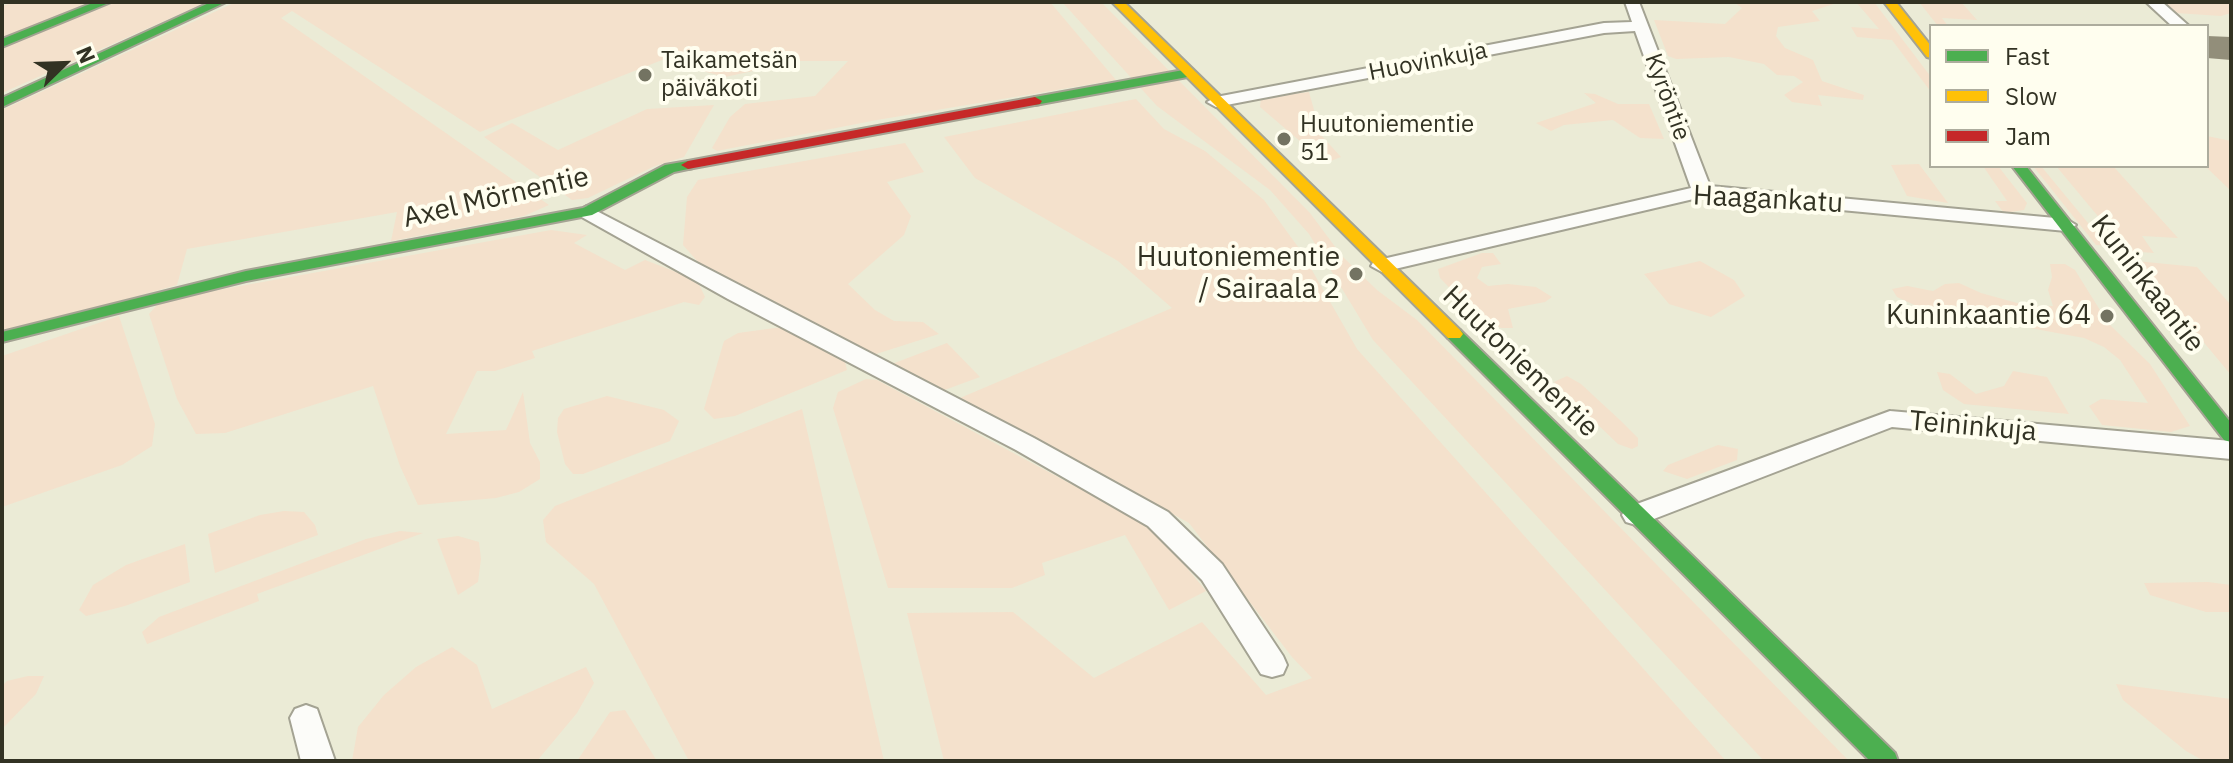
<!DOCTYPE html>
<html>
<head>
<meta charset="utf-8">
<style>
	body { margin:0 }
	#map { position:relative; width:2233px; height:763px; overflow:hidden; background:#ebebd6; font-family:"IBM Plex Sans",sans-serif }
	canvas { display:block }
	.frame { position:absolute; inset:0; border:4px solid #323223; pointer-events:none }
	.legend { position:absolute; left:1929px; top:24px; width:280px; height:144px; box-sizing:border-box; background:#fffeef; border:2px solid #adac9d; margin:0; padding:10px 14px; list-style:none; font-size:24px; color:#323223 }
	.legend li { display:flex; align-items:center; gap:16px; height:40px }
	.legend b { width:40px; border:2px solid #adac9d }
	.north { position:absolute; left:24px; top:24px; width:80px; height:80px; -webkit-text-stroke:6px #fffeef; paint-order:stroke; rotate:67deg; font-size:22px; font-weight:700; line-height:32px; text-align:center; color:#323223 }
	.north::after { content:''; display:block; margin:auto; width:28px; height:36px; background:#323223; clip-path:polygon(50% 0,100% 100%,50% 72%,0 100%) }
</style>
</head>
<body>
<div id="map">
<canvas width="2233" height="763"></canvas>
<div class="frame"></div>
<ul class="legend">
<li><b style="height:10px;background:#4caf50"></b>Fast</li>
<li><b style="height:10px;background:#ffc107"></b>Slow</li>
<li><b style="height:10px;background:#c62828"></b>Jam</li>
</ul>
<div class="north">N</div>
</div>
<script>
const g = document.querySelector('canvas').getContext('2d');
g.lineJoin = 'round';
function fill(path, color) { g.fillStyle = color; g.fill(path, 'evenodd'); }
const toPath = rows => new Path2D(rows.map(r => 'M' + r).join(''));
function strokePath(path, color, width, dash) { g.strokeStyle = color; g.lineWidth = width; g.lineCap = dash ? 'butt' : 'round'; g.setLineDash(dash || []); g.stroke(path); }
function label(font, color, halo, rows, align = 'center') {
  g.font = font + ' "IBM Plex Sans",sans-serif'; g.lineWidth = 8; g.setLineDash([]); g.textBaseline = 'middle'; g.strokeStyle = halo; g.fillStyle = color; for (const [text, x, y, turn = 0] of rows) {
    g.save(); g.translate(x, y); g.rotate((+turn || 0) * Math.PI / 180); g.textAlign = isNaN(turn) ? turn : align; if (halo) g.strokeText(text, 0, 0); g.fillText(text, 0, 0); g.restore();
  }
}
fill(toPath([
	[15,2,93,2,2,38,2,6],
	[116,2,207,2,2,93,2,48],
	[236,2,1050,2,1116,80,877,120,717,151,712,148,730,117,745,104,815,96,848,61,782,61,767,68,725,77,662,60,480,132,292,11,281,18,549,205,524,216,391,241,397,212,187,249,177,285,2,334,2,110],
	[1062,2,1101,2,1310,213,1342,256,1377,290,1417,320,1849,761,1764,761,1373,340,1309,234,1270,190,1157,106],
	[1734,2,1837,3,1812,11,1820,21,1778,27,1776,36,1785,48,1813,60,1822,81,1864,95,1863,100,1818,95,1822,106,1792,102,1784,95,1803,82,1794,76,1777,75,1764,64,1729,57,1676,59,1668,56,1654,20,1725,24,1742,8],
	[1856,2,1874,2,1931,77,1931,92,1892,40,1857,37,1851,27,1879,29],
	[1919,2,1961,2,1977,20,1942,18,1948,26,1938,26],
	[2162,2,2231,2,2231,13,2221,16,2176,13],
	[1309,92,1321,135,1341,157,1328,162,1322,160,1260,107,1261,98],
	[1584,93,1595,94,1618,104,1649,104,1664,139,1640,138,1613,120,1564,125,1551,131,1536,123,1596,103],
	[1136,99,1164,129,1205,151,1264,200,1301,251,1357,349,1726,761,944,761,907,613,1013,612,1094,678,1202,622,1266,695,1312,678,1292,657,1189,523,960,398,1172,308,1118,261,975,178,944,137],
	[714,105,684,157,655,166,588,198,572,200,484,137,512,123,558,150,647,109],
	[2207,136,2231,141,2231,191,2205,166,2207,166],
	[905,143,924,172,887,182,911,216,904,235,848,284,875,310,894,321,923,322,939,334,873,355,698,262,683,245,687,197,698,180],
	[1919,164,1948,203,1907,196,1891,165],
	[1983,166,1998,166,2027,203,2024,210,2004,213,1995,201,2007,201],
	[2033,166,2041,166,2107,246,2096,245],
	[2056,166,2113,166,2178,238,2142,236,2154,253,2127,251],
	[551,230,587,235,574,243,625,270,645,260,697,280,705,297,699,305,684,302,532,351,535,358,495,371,477,371,446,434,506,430,523,392,530,443,540,462,540,479,519,492,496,498,418,505,400,466,373,386,225,433,196,434,177,399,149,314,157,305,185,296],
	[1482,253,1493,253,1501,264,1482,267,1477,278,1488,286,1508,284,1536,287,1552,297,1545,302,1508,309,1513,328,1501,328,1472,311,1440,278,1438,269],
	[1700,261,1734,280,1745,296,1711,317,1669,304,1644,274],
	[2136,261,2197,267,2231,305,2231,375],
	[2050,264,2065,264,2075,270,2108,323,2150,364,2190,426,2171,432,2102,425,2089,406,2101,399,2148,403,2120,360,2104,347,2084,338,1987,320,1953,309,1921,308,1897,297,1892,289,1907,286,1933,291,1945,284,1959,283,1981,293,2028,306,2053,306,2048,290,2052,277],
	[119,316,155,424,152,446,122,465,2,507,2,356],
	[782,327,845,362,847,370,735,416,714,419,704,409,724,341,738,333],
	[947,343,980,377,939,392,892,364],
	[2013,371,2047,377,2069,414,1964,404,1943,390,1937,372,1950,374,1976,394,2004,386],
	[1567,376,1581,384,1621,421,1638,438,1638,446,1632,449,1618,444,1570,398,1554,382],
	[866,379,877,380,1155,529,1206,591,1169,610,1125,535,1042,563,1045,575,1012,588,888,588,833,408,838,392],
	[607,396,664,410,679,421,670,441,583,474,573,474,565,464,557,432,558,418,564,409],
	[802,409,884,761,689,761,594,584,546,542,543,520,555,506],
	[1718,445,1738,449,1737,460,1687,479,1663,471,1668,465],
	[284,511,304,512,315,525,318,535,215,573,208,534,260,515],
	[400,531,423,533,257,594,259,601,147,644,142,632,159,617,366,539],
	[458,536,479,542,481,559,478,582,458,595,437,539],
	[185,544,190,582,125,606,86,616,79,610,93,585,126,565],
	[2208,582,2231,585,2231,612,2206,612,2150,595,2144,583],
	[452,647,477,665,492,709,586,667,594,683,577,713,537,761,352,761,358,727,384,695,416,667],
	[28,676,44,676,36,694,2,729,2,686,7,681],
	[2116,684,2231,699,2231,761,2204,761,2186,751,2123,700],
	[625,710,657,761,577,761,610,712]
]), '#f4e1cc');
fill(toPath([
	[2207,36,2231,37,2231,60,2207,58]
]), '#928e7a');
const street = toPath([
	[1625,2,1639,2,1710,186,2066,219,2076,225,2066,231,1702,197,1382,272,1371,266,1374,261,1691,188,1635,31,1604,33,1216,107,1207,102,1216,97,1604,23,1632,22,1625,2],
	[2146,2,2162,2,2189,26,2172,26,2146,2],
	[587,206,1034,438,1168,512,1222,564,1283,656,1287,665,1283,674,1272,677,1261,674,1202,580,1148,526,1016,450,728,299,580,216,577,212,587,206],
	[1890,411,2231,441,2231,459,1892,427,1646,522,1636,525,1626,522,1622,515,1626,508,1890,411],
	[306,705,317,709,335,761,301,761,290,718,295,709,306,705]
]);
const fast = toPath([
	[95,2,111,2,2,47,2,39,95,2],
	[211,2,226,2,2,107,2,98,211,2],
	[1189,69,1193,70,1193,76,1035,105,1028,101,1035,97,1189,69],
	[688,161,695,165,693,168,674,172,592,215,246,281,2,342,2,332,246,271,583,208,665,165,688,161],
	[2012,166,2026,166,2231,423,2231,442,2224,440,2012,166],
	[1454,329,1460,330,1895,753,1898,761,1870,761,1448,338,1445,334,1454,329]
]);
const slow = toPath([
	[1112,2,1124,2,1460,330,1463,334,1460,338,1448,338,1112,2],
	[1884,2,1896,2,1931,46,1931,58,1927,57,1884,2]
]);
const jam = toPath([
	[1035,97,1042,101,1040,104,688,169,681,165,688,161,1035,97]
]);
strokePath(street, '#a4a393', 4);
strokePath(fast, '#a4a393', 4);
strokePath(slow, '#a4a393', 4);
strokePath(jam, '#a4a393', 4);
fill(street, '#fcfcf9');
fill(fast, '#4caf50');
fill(slow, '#ffc107');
fill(jam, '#c62828');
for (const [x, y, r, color] of [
	[645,75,8,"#737362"],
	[1284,139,8,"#737362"],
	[1356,274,8,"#737362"],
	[2107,316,8,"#737362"]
]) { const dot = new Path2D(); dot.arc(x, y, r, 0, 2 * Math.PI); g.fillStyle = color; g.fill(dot); strokePath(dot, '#fffeef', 3); }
label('24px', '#323223', '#fffeef', [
	["Taikametsän",661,61],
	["päiväkoti",661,89],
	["Huutoniementie",1300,125],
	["51",1300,153]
], 'left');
label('24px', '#323223', '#fffeef', [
	["Huovinkuja",1428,62,-11],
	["Kyröntie",1667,97,70]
]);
label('28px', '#323223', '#fffeef', [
	["Axel Mörnentie",496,198,-13],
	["Haagankatu",1768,200,3],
	["Kuninkaantie",2147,284,52],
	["Huutoniementie",1520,362,44],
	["Teininkuja",1973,427,5]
]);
label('28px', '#323223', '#fffeef', [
	["Huutoniementie",1340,258],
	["/ Sairaala 2",1340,290],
	["Kuninkaantie 64",2091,316]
], 'right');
</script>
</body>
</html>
